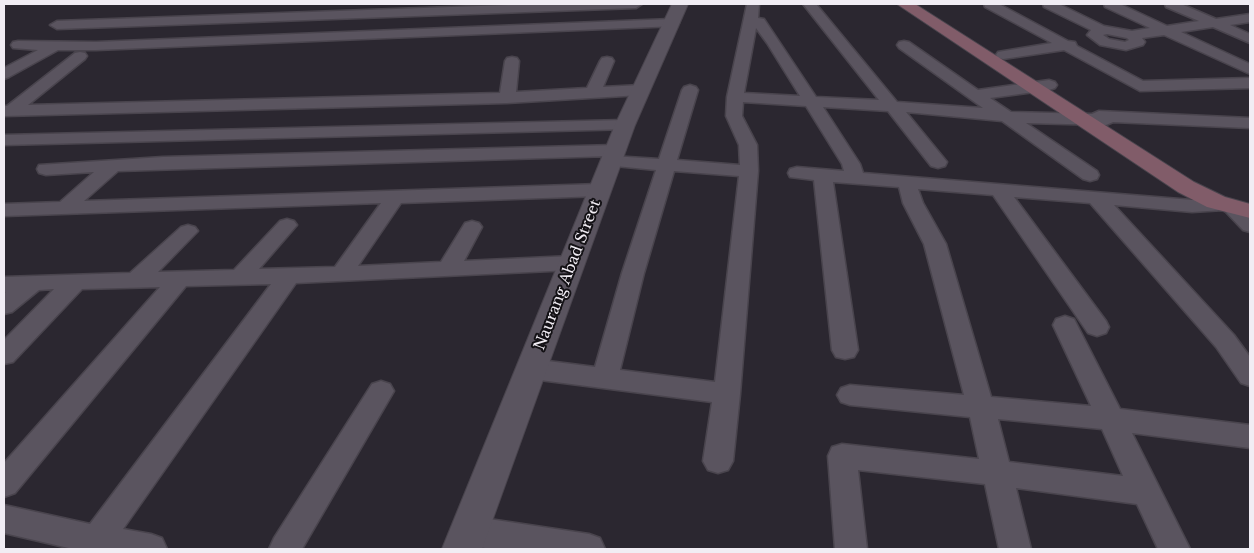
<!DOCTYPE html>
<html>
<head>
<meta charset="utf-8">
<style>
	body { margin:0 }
	#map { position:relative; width:1254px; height:553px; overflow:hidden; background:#2b2730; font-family:"Libre Baskerville",serif }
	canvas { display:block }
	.frame { position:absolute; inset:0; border:5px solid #f1edf4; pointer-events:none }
</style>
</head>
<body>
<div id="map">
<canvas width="1254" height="553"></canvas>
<div class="frame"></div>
</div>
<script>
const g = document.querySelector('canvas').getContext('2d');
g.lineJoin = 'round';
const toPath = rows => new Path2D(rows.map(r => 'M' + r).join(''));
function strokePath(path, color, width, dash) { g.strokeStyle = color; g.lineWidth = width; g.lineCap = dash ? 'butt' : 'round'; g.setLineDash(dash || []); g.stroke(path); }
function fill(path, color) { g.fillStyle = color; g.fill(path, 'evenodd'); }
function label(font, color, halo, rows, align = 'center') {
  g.font = font + ' "Libre Baskerville",serif'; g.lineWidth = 4; g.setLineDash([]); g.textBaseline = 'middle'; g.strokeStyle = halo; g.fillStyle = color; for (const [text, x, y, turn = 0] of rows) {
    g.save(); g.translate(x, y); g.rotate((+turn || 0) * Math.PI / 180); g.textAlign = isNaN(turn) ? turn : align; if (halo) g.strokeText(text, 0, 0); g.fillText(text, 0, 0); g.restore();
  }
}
const minor = toPath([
	[536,4,642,4,636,8,57,29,50,25,57,21,536,4],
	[747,4,759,4,758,18,764,19,816,97,879,100,803,4,816,4,897,102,983,108,899,48,897,45,899,42,904,41,909,42,978,90,1049,80,1055,82,1057,85,1055,88,1049,90,990,98,1011,112,1092,114,1099,111,1250,118,1250,128,1113,122,1106,125,1026,123,1097,171,1099,175,1097,179,1090,181,1083,179,1002,121,906,112,947,162,945,166,938,168,931,166,888,111,823,107,860,164,863,173,1192,200,1224,198,1238,202,1250,214,1250,232,1243,230,1224,210,1192,212,1114,205,1234,335,1250,357,1250,386,1241,383,1216,347,1090,203,1014,197,1106,321,1109,327,1106,333,1097,336,1088,333,993,195,918,189,923,203,946,244,991,397,1091,406,1053,325,1056,319,1065,316,1074,319,1120,409,1250,425,1250,448,1132,433,1190,549,1158,549,1137,504,1016,488,1031,549,999,549,985,484,858,470,867,549,835,549,828,456,832,447,842,444,979,459,970,417,850,405,841,402,837,395,841,388,850,385,964,395,924,244,903,203,899,187,833,182,858,350,854,357,845,359,836,357,832,350,814,180,790,177,788,173,790,169,797,167,844,171,842,164,806,106,743,102,742,116,757,145,758,171,740,394,733,461,728,470,718,473,708,470,703,461,712,402,532,379,523,376,519,369,523,362,532,359,595,367,622,273,656,170,605,165,602,161,605,157,611,156,118,171,84,201,600,184,607,186,610,190,607,194,600,196,401,203,358,266,441,262,465,223,472,221,479,223,482,227,464,261,572,256,580,258,583,263,580,268,572,270,296,283,123,529,151,534,162,538,167,549,73,549,4,533,4,505,90,524,271,284,186,286,15,493,4,497,4,463,160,287,82,289,13,362,4,364,4,340,54,289,39,290,12,312,4,314,4,294,6,292,4,293,4,277,130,273,181,227,188,225,195,227,198,231,158,272,234,270,280,221,287,219,294,221,297,225,259,269,335,267,381,203,4,216,4,204,60,202,94,172,46,175,39,173,37,169,39,165,163,157,616,145,622,146,625,150,622,154,612,156,659,159,682,90,684,87,690,85,696,87,698,90,677,160,740,165,739,145,726,116,727,97,747,4],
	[756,28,767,43,800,96,744,93,756,28],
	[674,171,739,176,715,382,620,370,644,273,674,171],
	[998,419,1102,429,1123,476,1009,462,998,419],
	[984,4,999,4,1068,41,1075,42,1077,46,1143,81,1250,78,1250,88,1140,91,1064,50,1003,59,998,58,996,55,998,52,1052,43,985,7,984,4],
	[1043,4,1059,4,1104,26,1132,31,1150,28,1105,7,1104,4,1120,4,1167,26,1199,21,1166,7,1165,4,1181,4,1216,19,1250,14,1250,22,1230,25,1250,34,1250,43,1213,27,1181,32,1250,64,1250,74,1164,35,1142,38,1145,42,1143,45,1126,50,1100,45,1087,35,1091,30,1044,7,1043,4],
	[1107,34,1127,38,1129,40,1125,42,1109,39,1103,35,1107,34],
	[672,19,679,23,677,26,96,50,58,50,9,77,4,79,4,68,38,50,13,48,11,45,13,42,18,41,96,42,672,19],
	[80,52,85,53,87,56,85,59,28,105,500,93,505,61,507,58,512,57,517,58,519,61,516,92,587,88,600,61,602,58,607,57,612,58,614,61,603,87,641,85,647,87,649,90,647,93,641,95,507,103,4,116,4,106,7,106,75,53,80,52],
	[625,120,631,121,634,125,631,129,4,145,4,135,625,120],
	[381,381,390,384,394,391,302,549,269,549,274,538,372,384,381,381],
	[469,516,589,534,600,538,605,549,493,549,469,546,458,541,453,531,458,521,469,516]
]);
const tertiary = toPath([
	[672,4,688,4,635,125,482,549,442,549,615,125,672,4]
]);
const secondary = toPath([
	[897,4,915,4,1194,182,1225,197,1250,204,1250,218,1207,207,1178,192,897,4]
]);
strokePath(minor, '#49444d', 3);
strokePath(tertiary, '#49444d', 2);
strokePath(secondary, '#49444d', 2);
fill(minor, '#5a545f');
fill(tertiary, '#5a545f');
fill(secondary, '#815c69');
label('15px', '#f1edf4', '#131115', [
	["Naurang Abad Street",568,275,-69]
]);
</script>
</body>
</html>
